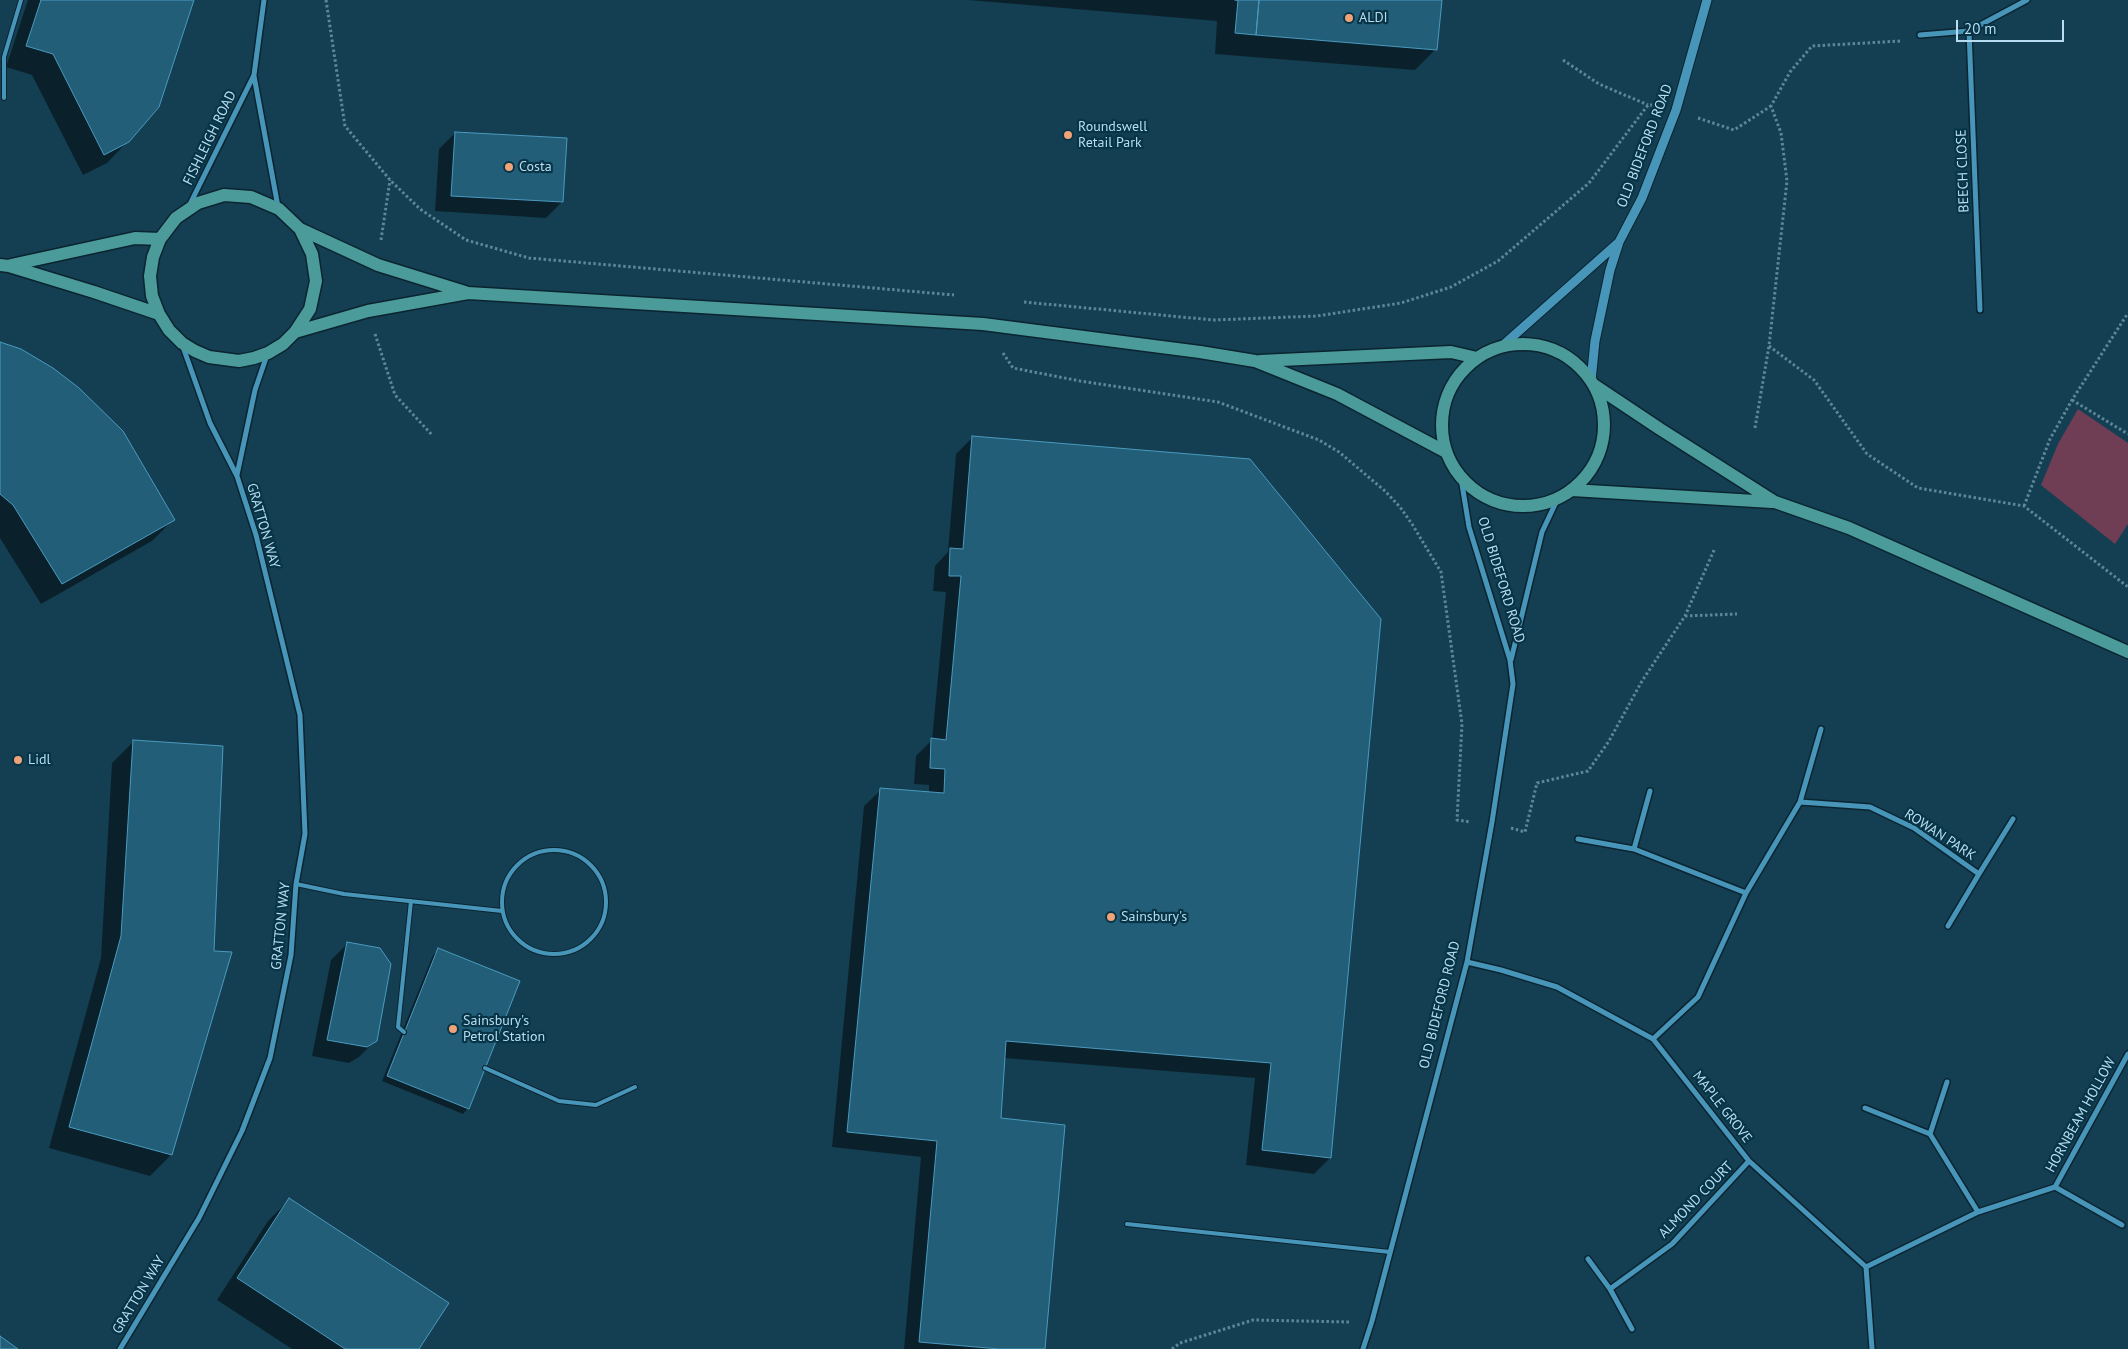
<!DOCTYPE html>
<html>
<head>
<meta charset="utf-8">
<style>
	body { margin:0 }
	#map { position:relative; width:2128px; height:1349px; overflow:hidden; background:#143f52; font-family:"PT Sans",sans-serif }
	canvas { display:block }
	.scale { position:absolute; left:1956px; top:20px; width:108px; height:22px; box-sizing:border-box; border:2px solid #b8ddf0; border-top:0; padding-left:6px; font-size:15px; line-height:18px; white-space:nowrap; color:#b8ddf0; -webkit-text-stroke:4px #073447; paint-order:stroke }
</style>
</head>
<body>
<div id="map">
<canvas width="2128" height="1349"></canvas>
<div class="scale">20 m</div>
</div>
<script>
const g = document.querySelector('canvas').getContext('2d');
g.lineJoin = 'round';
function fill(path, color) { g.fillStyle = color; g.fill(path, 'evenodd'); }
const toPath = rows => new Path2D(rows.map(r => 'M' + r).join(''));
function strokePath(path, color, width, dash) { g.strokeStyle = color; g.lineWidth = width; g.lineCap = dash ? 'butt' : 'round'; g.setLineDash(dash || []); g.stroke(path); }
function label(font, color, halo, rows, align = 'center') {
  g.font = font + ' "PT Sans",sans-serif'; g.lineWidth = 4.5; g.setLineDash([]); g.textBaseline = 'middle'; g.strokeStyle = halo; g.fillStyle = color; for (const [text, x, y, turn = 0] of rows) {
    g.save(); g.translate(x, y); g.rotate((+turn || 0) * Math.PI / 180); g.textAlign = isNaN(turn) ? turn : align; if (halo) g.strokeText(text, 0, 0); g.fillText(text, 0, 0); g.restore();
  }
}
fill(toPath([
	[2078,409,2128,443,2128,524,2115,544,2041,485,2058,444]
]), '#6f3e55');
fill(toPath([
	[28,0,193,0,128,141,107,163,83,175,32,75,6,67],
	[968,0,1440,0,1436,49,1415,70,1215,54,1217,21],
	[455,133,562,202,546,218,435,211,439,149],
	[0,343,173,520,152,541,41,604,0,538],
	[972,438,1330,1158,1314,1174,1246,1165,1255,1078,1004,1058,999,1120,1043,1349,904,1349,921,1157,832,1147,864,806,881,790,929,793,929,785,914,784,916,756,932,740,946,592,933,591,935,566,948,552,956,454],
	[133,742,212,952,231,953,171,1155,150,1176,49,1148,101,958,112,763],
	[347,944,376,1040,359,1057,349,1063,312,1056,331,960],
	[439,949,468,1108,463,1114,382,1081,433,955],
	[289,1200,417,1349,292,1349,217,1300,268,1221]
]), '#0007');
const building = toPath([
	[41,0,194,0,159,107,129,142,104,155,53,54,26,46,41,0],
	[1235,0,1259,0,1256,35,1235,33,1238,0,1235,0],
	[1259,0,1442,0,1437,50,1256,35,1259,0],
	[455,132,567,138,563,202,451,196,455,132],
	[0,342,21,349,53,368,79,388,123,431,175,520,62,584,13,505,0,494,0,342],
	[972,436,1250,459,1381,619,1331,1158,1262,1150,1271,1063,1006,1041,1001,1118,1065,1125,1045,1349,999,1349,919,1342,937,1141,847,1132,880,788,944,793,945,769,930,768,931,738,946,740,961,576,949,576,950,548,963,549,972,436],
	[133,740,223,746,214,951,232,952,172,1155,69,1127,121,936,133,740],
	[347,942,380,948,391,964,377,1041,367,1047,327,1040,347,942],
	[438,948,520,981,469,1109,387,1076,438,948],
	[289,1198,449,1303,419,1349,345,1349,237,1278,289,1198],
	[0,1336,18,1349,0,1349,0,1336]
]);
fill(building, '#225e78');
strokePath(building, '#4b9abf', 1);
const service = toPath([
	[4,98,4,57,21,0],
	'502 902a52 52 0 1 1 104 0a52 52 0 1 1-104 0Z',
	[296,884,344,894,502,911],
	[404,1032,398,1027,411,901],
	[485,1068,559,1101,596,1105,635,1087],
	[1127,1224,1390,1252]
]);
const minor = toPath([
	[1969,31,1980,310],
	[1920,35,1969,31,2027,0],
	[254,76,278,207],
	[190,204,254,75,264,0],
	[237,475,255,390,267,355],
	[1511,660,1542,532,1558,498],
	[1800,802,1870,807,1914,828,1979,874,2013,819],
	[1578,839,1634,849,1746,893],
	[1634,849,1650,791],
	[1948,926,1979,874],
	[1467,962,1501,970,1557,987,1653,1039,1749,1161,1866,1267,1872,1349],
	[1653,1039,1698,997,1746,893,1800,802,1821,729],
	[1947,1082,1930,1134,1978,1212],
	[1865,1108,1930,1134],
	[2055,1187,2122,1225],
	[1588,1259,1610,1289,1672,1244,1749,1161],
	[1866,1267,1978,1212,2055,1187,2128,1054],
	[1610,1289,1632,1329],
	[120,1349,199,1218,242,1131,270,1058,291,955,296,884,305,834,300,715,256,535,237,476,210,423,183,347],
	[1363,1349,1372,1321,1467,962,1492,822,1513,684,1510,660,1469,527,1461,478]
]);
const tertiary = toPath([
	[1501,347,1619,242],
	[1591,381,1595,341,1610,270,1619,242,1642,198,1676,110,1707,0]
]);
const primary = toPath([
	[300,229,378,265,465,292],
	[0,265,9,266,94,292,159,314,169,330,182,343,195,351,209,357,239,361,254,358,268,353,283,344,295,332,310,309,316,281,312,254,300,229,279,209,251,197,224,195,198,203,176,218,160,239,153,257,150,276,152,296,159,314],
	[11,265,135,238,160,239],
	[295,332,368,311,468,293,983,324,1200,352,1255,361,1337,394,1446,452],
	'1442 425a81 81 0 1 1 162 0a81 81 0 1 1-162 0Z',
	[1260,361,1451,352,1477,358],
	[1594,385,1660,429,1775,502,1849,528,2128,652],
	[1572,490,1772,502]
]);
strokePath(service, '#0b2430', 6);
strokePath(minor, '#0b2430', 8);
strokePath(tertiary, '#0b2430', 11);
strokePath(primary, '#0b2430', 15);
strokePath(toPath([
	[326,0,345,126,390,180,420,209,466,240,529,258,954,295],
	[1563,60,1599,84,1648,105],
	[1698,118,1734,130,1771,106],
	[381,240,390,180],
	[1024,302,1213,320,1317,316,1401,303,1451,287,1498,261,1589,183,1648,105,1652,105],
	[375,334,395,395,433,436],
	[1769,346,1814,380,1867,454,1918,488,2024,506,2128,587],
	[1003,353,1013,368,1080,381,1218,402,1319,440,1339,452,1385,491,1400,507,1412,524,1441,572,1462,724,1457,820,1471,822],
	[2072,400,2128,434],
	[1755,428,1769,346,1787,181,1781,133,1771,106,1790,72,1812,46,1901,41],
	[2024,506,2050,439,2072,400,2128,313],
	[1685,616,1737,614],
	[1511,828,1525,832,1537,783,1588,771,1609,741,1642,681,1685,616,1715,548],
	[1172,1349,1180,1343,1253,1320,1349,1322]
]), '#5d8699', 3, [2.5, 2.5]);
strokePath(service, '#4796ba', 4);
strokePath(minor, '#4796ba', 5);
strokePath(tertiary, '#4796ba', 9);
strokePath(primary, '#4a9b9a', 12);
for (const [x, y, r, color] of [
	[1349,18,5,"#efa377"],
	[1068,135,5,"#efa377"],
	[509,167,5,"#efa377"],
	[18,760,5,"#efa377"],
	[1111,917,5,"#efa377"],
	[453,1029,5,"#efa377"]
]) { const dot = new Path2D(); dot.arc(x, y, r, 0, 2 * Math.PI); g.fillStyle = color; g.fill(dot); strokePath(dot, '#073447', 2); }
label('14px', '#b8ddf0', '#073447', [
	["ALDI",1359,18],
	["Roundswell",1078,127],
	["Retail Park",1078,143],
	["Costa",519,167],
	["Lidl",28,760],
	["Sainsbury's",1121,917],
	["Sainsbury's",463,1021],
	["Petrol Station",463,1037]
], 'left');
label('14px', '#b8ddf0', '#073447', [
	["FISHLEIGH ROAD",210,138,-64],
	["OLD BIDEFORD ROAD",1645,146,-69],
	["BEECH CLOSE",1963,171,-92],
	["GRATTON WAY",263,526,74],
	["OLD BIDEFORD ROAD",1501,580,73],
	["ROWAN PARK",1940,835,33],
	["GRATTON WAY",281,926,-84],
	["OLD BIDEFORD ROAD",1440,1005,-76],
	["MAPLE GROVE",1722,1107,52],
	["HORNBEAM HOLLOW",2081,1115,-61],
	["ALMOND COURT",1696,1200,-46],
	["GRATTON WAY",139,1295,-59]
]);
</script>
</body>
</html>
